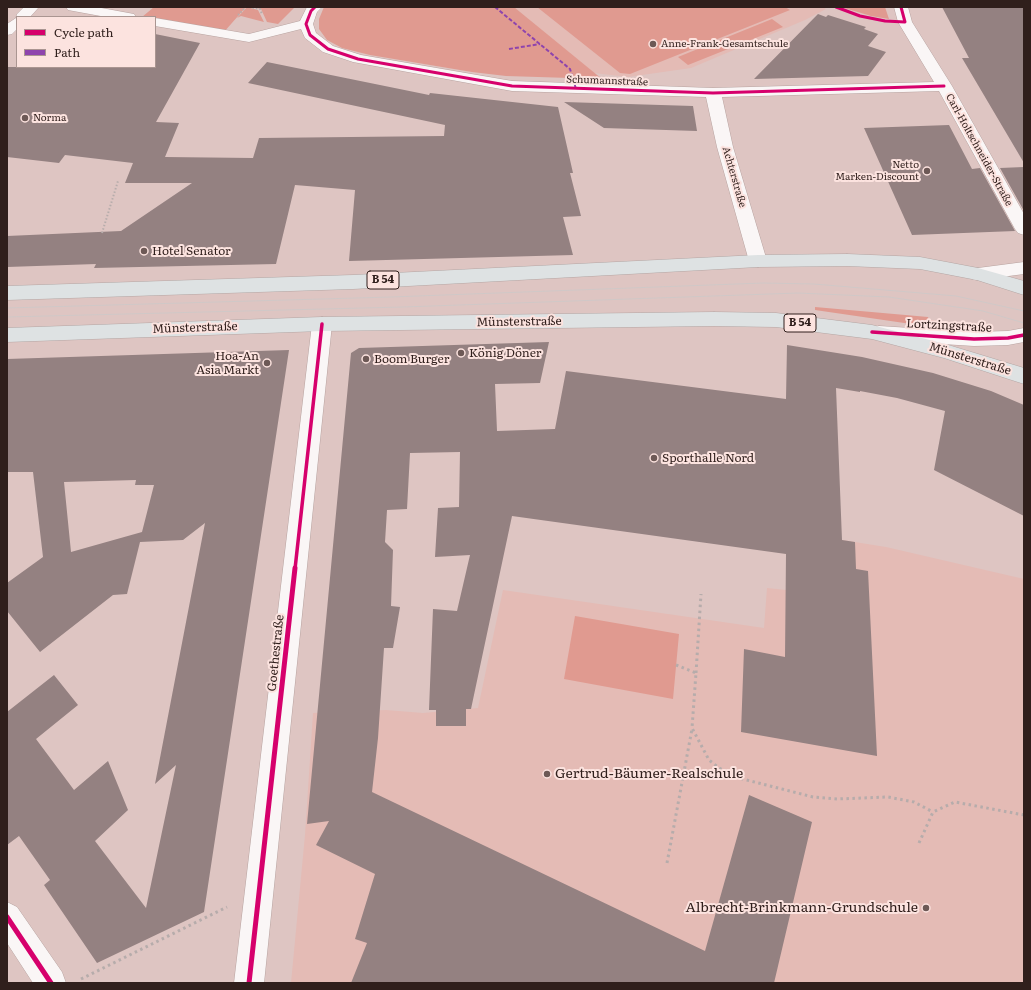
<!DOCTYPE html>
<html>
<head>
<meta charset="utf-8">
<style>
	body { margin:0 }
	#map { position:relative; width:1031px; height:990px; overflow:hidden; background:#dec5c2; font-family:Literata,serif }
	canvas { display:block }
	.frame { position:absolute; inset:0; border:8px solid #301f1c; pointer-events:none }
	.legend { position:absolute; left:16px; top:16px; width:140px; height:52px; box-sizing:border-box; background:#fce3df; border:1px solid #aa9591; margin:0; padding:5px 7px; list-style:none; font-size:12px; color:#301f1c }
	.legend li { display:flex; align-items:center; gap:8px; height:20px }
	.legend b { width:20px; border:1px solid #aa9591 }
</style>
</head>
<body>
<div id="map">
<canvas width="1031" height="990"></canvas>
<div class="frame"></div>
<ul class="legend">
<li><b style="height:5px;background:#d6006c"></b>Cycle path</li>
<li><b style="height:5px;background:#8e44ad"></b>Path</li>
</ul>
</div>
<script>
const g = document.querySelector('canvas').getContext('2d');
g.lineJoin = 'round';
function fill(path, color) { g.fillStyle = color; g.fill(path, 'evenodd'); }
const toPath = rows => new Path2D(rows.map(r => 'M' + r).join(''));
function strokePath(path, color, width, dash) { g.strokeStyle = color; g.lineWidth = width; g.lineCap = dash ? 'butt' : 'round'; g.setLineDash(dash || []); g.stroke(path); }
function label(font, color, halo, rows, align = 'center') {
  g.font = font + ' Literata,serif'; g.lineWidth = 4; g.setLineDash([]); g.textBaseline = 'middle'; g.strokeStyle = halo; g.fillStyle = color; for (const [text, x, y, turn = 0] of rows) {
    g.save(); g.translate(x, y); g.rotate((+turn || 0) * Math.PI / 180); g.textAlign = isNaN(turn) ? turn : align; if (halo) g.strokeText(text, 0, 0); g.fillText(text, 0, 0); g.restore();
  }
}
fill(toPath([
	[514,7,823,7,826,9,805,20,691,68,628,77,594,73],
	[792,532,886,547,1024,579,1024,983,291,983,305,835,313,713,386,710,423,713,478,708,503,590,764,628,767,588,786,590,786,557,791,558]
]), '#e4bbb5');
fill(toPath([
	[154,7,246,7,224,32,155,20,155,17,142,17],
	[247,7,258,10,264,22,241,16,237,18],
	[253,7,262,8,295,7,278,24,267,22,261,9],
	[324,7,514,7,602,79,506,76,472,72,370,55,342,48,327,40,319,29,319,19],
	[537,7,785,7,790,10,630,74,620,73],
	[841,7,885,7,889,19,871,16],
	[772,19,783,27,688,65,678,57],
	[815,307,928,317,929,320,983,328,956,329,918,325,815,310],
	[575,616,679,634,673,699,564,679]
]), '#e09a90');
fill(toPath([
	[942,7,1024,7,1024,163,962,58,969,58],
	[818,14,826,17,828,15,866,27,864,29,878,34,868,46,886,52,868,76,754,79],
	[155,34,200,43,156,122,179,123,165,157,253,158,259,138,444,136,445,125,248,83,267,62,429,95,430,93,558,107,573,173,570,173,581,216,563,217,573,255,349,261,355,190,295,185,276,264,94,268,96,264,7,267,7,236,121,231,192,183,125,183,133,163,65,155,59,163,7,157,7,67,155,67],
	[564,102,693,106,697,131,604,128],
	[949,125,972,169,980,168,1015,231,912,235,864,128],
	[1024,167,1024,211,1000,168],
	[549,342,540,383,495,384,497,431,555,429,566,371,786,399,787,345,862,357,933,373,991,391,1024,405,1024,516,934,470,945,411,897,398,860,391,860,392,836,388,842,540,855,542,856,569,868,571,877,756,741,732,744,649,785,657,786,554,512,516,471,709,466,709,466,726,436,726,436,710,429,710,433,609,457,611,470,555,435,557,438,508,459,507,460,452,410,453,407,509,387,510,385,542,393,550,391,606,400,607,393,648,384,648,378,738,372,792,705,951,749,795,812,822,774,983,351,983,367,943,355,939,375,874,316,845,329,821,307,824,351,353,359,348],
	[289,350,204,912,97,963,44,885,50,880,19,836,7,845,7,712,54,675,78,705,36,739,74,790,108,761,128,810,95,841,146,908,176,765,155,784,205,523,183,540,140,542,127,594,113,595,40,652,7,611,7,583,43,557,33,472,7,472,7,359],
	[136,480,135,485,154,485,142,532,71,552,64,482]
]), '#948181');
const minor = toPath([
	[24,7,39,7,30,17,17,17,17,29,12,34,7,35,7,24,16,18,17,14,24,7],
	[66,7,96,7,134,14,136,17,106,17,68,10,66,7],
	[307,7,322,7,317,12,313,24,316,33,333,46,361,55,512,81,713,88,934,82,898,22,894,7,908,7,912,22,952,86,1024,214,1024,235,1018,233,1015,229,939,91,722,97,733,147,767,261,764,265,758,267,752,265,749,261,717,147,706,97,512,91,353,62,323,52,305,38,301,29,249,42,155,26,155,18,249,34,300,21,307,7],
	[1024,262,1024,274,978,280,972,279,969,274,972,269,978,268,1024,262],
	[322,317,329,319,332,324,264,983,234,983,312,324,315,319,322,317],
	[879,326,974,332,1008,331,1024,328,1024,342,1008,345,974,346,879,340,872,338,869,333,872,328,879,326],
	[7,902,17,907,62,972,66,983,33,983,7,943,7,902]
]);
const major = toPath([
	[847,254,920,257,978,268,1024,281,1024,295,977,280,920,269,847,266,758,267,353,289,7,300,7,286,353,275,758,255,847,254],
	[714,312,776,313,872,325,945,344,1024,368,1024,384,944,358,872,339,776,327,714,326,322,331,7,342,7,328,322,317,714,312]
]);
strokePath(minor, '#b7a3a0', 1);
strokePath(major, '#b3a6a4', 1);
strokePath(toPath([
	[249,7,260,9,262,14],
	[836,7,860,16,881,20],
	[238,15,246,7],
	[102,233,118,181]
]), '#b6acab', 2, [1.5, 2]);
strokePath(toPath([
	[676,665,696,673,692,728,709,760,719,768,739,778,813,797,837,799,888,797,914,802,933,812],
	[696,673,701,594],
	[919,843,933,812,955,802,1024,815],
	[667,863,692,729],
	[81,979,227,907]
]), '#b6acab', 3, [2.5, 3.5]);
fill(minor, '#faf6f6');
fill(major, '#dee2e3');
strokePath(toPath([
	[7,308,391,297,763,283,814,284,956,296,1024,311],
	[7,317,403,307,798,293,889,297,983,311,1024,323]
]), '#d0c8c7', 1);
strokePath(toPath([
	[495,7,570,69,576,89],
	[509,49,540,44]
]), '#8e44ad', 2, [4, 2]);
strokePath(toPath([
	[315,7,311,11,306,24,310,35,328,49,358,59,512,86,713,93,944,86],
	[836,7,860,16,885,21,905,22,901,7]
]), '#d6006c', 3);
strokePath(toPath([
	[872,332,974,339,1008,338,1024,335],
	[295,569,322,324]
]), '#d6006c', 3.5);
strokePath(toPath([
	[7,917,51,983],
	[249,983,295,568]
]), '#d6006c', 5);
for (const [x, y, r, color] of [
	[653,44,4,"#6d5956"],
	[25,118,4,"#6d5956"],
	[927,171,4,"#6d5956"],
	[144,251,4,"#6d5956"],
	[461,353,4,"#6d5956"],
	[366,359,4,"#6d5956"],
	[267,363,4,"#6d5956"],
	[654,458,4,"#6d5956"],
	[547,774,4,"#6d5956"],
	[926,908,4,"#6d5956"]
]) { const dot = new Path2D(); dot.arc(x, y, r, 0, 2 * Math.PI); g.fillStyle = color; g.fill(dot); strokePath(dot, '#fce3df', 1.5); }
label('10px', '#301f1c', '#fce3df', [
	["Anne-Frank-Gesamtschule",661,44],
	["Norma",33,118],
	["Netto",919,165,"right"],
	["Marken-Discount",919,177,"right"]
], 'left');
label('10px', '#301f1c', '#fce3df', [
	["Schumannstraße",607,81,2],
	["Carl-Holtschneider-Straße",979,150,61],
	["Achterstraße",734,177,74]
]);
for (const [x, y, w] of [
	[383,280,32],
	[800,323,32]
]) { const box = new Path2D(); box.roundRect(x - w / 2, y - 9, w, 18, 3); g.fillStyle = '#fce3df'; g.fill(box); strokePath(box, '#301f1c', 1); }
label('bold 11px', '#301f1c', null, [
	["B 54",383,280],
	["B 54",800,323]
]);
label('12px', '#301f1c', '#fce3df', [
	["Hotel Senator",152,251],
	["König Döner",469,353],
	["Hoa-An",259,356,"right"],
	["Asia Markt",259,370,"right"],
	["Boom Burger",374,359],
	["Sporthalle Nord",662,458]
], 'left');
label('12px', '#301f1c', '#fce3df', [
	["Münsterstraße",519,322,-1],
	["Lortzingstraße",949,326,3],
	["Münsterstraße",195,328,-2],
	["Münsterstraße",970,359,17],
	["Goethestraße",276,653,-84]
]);
label('14px', '#301f1c', '#fce3df', [
	["Gertrud-Bäumer-Realschule",555,774],
	["Albrecht-Brinkmann-Grundschule",918,908,"right"]
], 'left');
</script>
</body>
</html>
